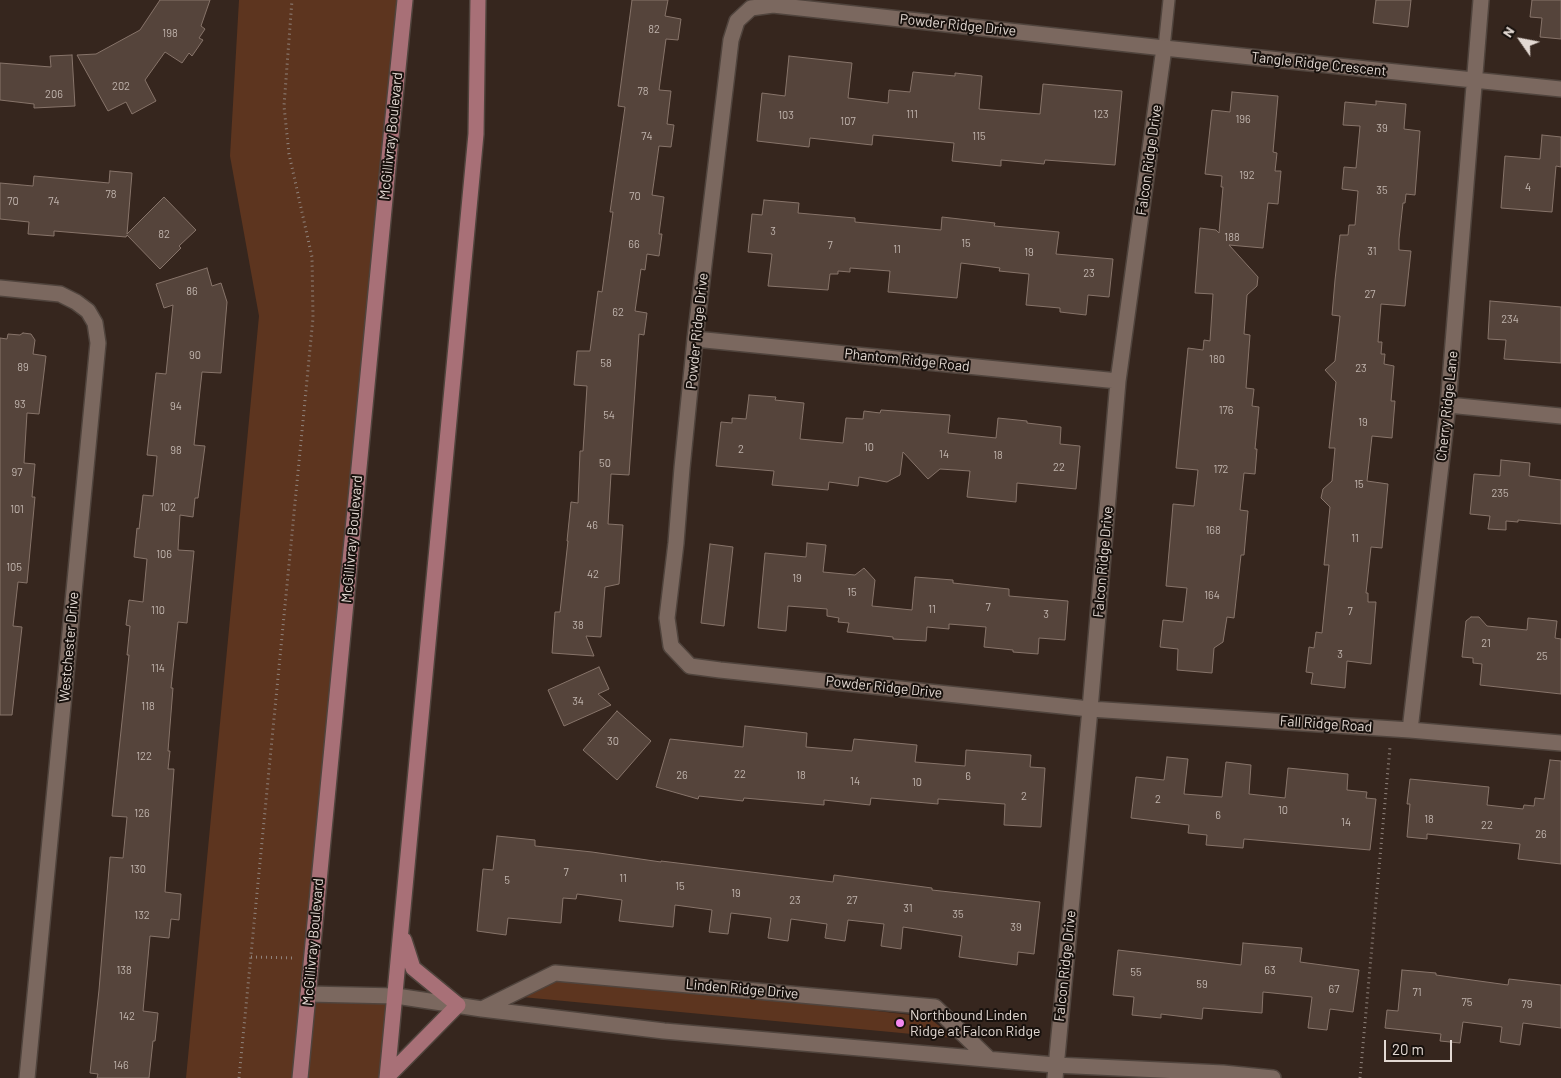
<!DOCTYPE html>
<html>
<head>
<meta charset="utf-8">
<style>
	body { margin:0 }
	#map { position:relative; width:1561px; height:1078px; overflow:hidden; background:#36261e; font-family:Barlow,sans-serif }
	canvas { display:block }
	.north { position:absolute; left:1496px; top:15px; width:50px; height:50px; -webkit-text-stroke:4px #18110d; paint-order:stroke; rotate:303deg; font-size:14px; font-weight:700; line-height:20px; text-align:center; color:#e3d9d3 }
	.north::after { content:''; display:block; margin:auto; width:18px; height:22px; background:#e3d9d3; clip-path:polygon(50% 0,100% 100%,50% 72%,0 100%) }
	.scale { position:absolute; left:1384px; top:1040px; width:68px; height:22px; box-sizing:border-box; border:2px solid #e3d9d3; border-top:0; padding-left:6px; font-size:15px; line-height:18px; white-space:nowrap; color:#e3d9d3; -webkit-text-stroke:4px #18110d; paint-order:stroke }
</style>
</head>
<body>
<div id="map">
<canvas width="1561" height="1078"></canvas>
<div class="north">N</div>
<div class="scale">20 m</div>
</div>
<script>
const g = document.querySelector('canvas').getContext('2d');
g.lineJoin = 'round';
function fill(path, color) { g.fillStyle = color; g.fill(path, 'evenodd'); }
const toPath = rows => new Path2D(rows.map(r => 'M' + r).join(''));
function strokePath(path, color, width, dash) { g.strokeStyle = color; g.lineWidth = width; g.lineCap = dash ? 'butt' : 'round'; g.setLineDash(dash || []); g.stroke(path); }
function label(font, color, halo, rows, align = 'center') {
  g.font = font + ' Barlow,sans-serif'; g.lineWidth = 4; g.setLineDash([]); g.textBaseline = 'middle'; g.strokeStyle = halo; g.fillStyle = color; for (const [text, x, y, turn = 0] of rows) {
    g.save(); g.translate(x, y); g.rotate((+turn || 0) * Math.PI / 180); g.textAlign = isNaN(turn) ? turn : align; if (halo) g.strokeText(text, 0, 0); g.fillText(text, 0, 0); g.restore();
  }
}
fill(toPath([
	[239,0,405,0,309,993,396,996,387,1078,186,1078,259,316,230,156],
	[555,973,928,1017,954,1038,522,997,551,983]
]), '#5d351f');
const building = toPath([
	[160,0,210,0,201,26,205,29,199,38,203,40,192,56,189,53,182,63,165,52,145,80,156,101,132,114,126,102,108,111,77,55,96,54,140,30,160,0],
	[632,0,668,0,665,16,681,19,678,40,666,39,659,90,671,91,667,124,674,125,671,147,659,146,652,195,664,197,659,234,662,234,659,256,647,254,645,270,641,269,635,311,647,313,644,335,639,334,629,475,611,474,608,524,623,525,619,584,605,587,601,637,586,636,594,656,552,653,555,612,560,612,568,541,567,541,571,502,578,503,580,451,583,451,587,386,574,385,577,351,590,351,598,291,602,292,613,212,610,212,625,107,618,106,632,0],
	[1376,0,1411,0,1408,27,1373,23,1376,0],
	[1532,0,1561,0,1561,39,1540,37,1542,18,1530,17,1532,0],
	[72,55,75,106,34,108,34,104,0,100,0,63,51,67,50,56,72,55],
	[789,56,852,63,848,98,888,103,889,90,910,92,913,72,955,76,955,73,982,76,979,109,1040,114,1043,84,1122,91,1115,165,1045,160,1044,164,1001,160,1001,166,952,161,954,143,873,135,872,145,810,138,809,147,757,141,762,93,785,96,789,56],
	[1232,92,1278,96,1273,152,1277,153,1275,171,1281,171,1278,204,1268,203,1263,248,1229,245,1258,277,1257,286,1247,295,1244,334,1250,335,1246,388,1254,389,1252,406,1259,407,1255,449,1257,449,1255,474,1244,473,1240,510,1248,511,1244,555,1241,555,1234,618,1227,617,1223,642,1214,648,1212,673,1177,670,1178,649,1160,647,1163,620,1183,622,1187,588,1166,586,1171,529,1173,504,1194,506,1198,470,1176,468,1188,348,1203,350,1204,340,1210,341,1213,294,1195,293,1200,228,1216,230,1219,233,1223,187,1221,187,1222,176,1205,174,1212,110,1230,112,1232,92],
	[1376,101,1406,104,1404,129,1420,131,1415,195,1406,194,1405,203,1403,203,1399,239,1399,250,1411,251,1405,306,1381,304,1378,342,1382,342,1381,354,1385,354,1384,364,1394,366,1391,401,1395,401,1392,438,1372,436,1367,481,1388,484,1382,548,1371,547,1366,593,1368,593,1368,602,1376,602,1371,664,1347,661,1345,688,1311,684,1313,673,1306,672,1309,647,1314,648,1316,632,1322,633,1329,565,1324,565,1330,507,1321,498,1323,489,1332,481,1335,448,1329,448,1336,382,1325,370,1335,361,1340,316,1332,315,1335,280,1340,235,1348,235,1349,225,1355,225,1358,191,1342,189,1344,167,1356,168,1360,126,1343,125,1345,102,1376,105,1376,101],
	[1542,135,1561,137,1561,167,1556,166,1552,212,1501,208,1505,156,1540,159,1542,135],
	[110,171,132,173,127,234,164,197,196,230,179,246,181,248,160,269,127,235,126,237,54,231,54,236,28,234,29,222,0,219,0,183,33,186,34,176,109,183,110,171],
	[764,200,799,203,798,213,855,218,855,222,941,230,942,217,995,223,994,226,1059,232,1056,254,1113,259,1109,297,1088,295,1086,315,1060,312,1060,308,1026,305,1029,274,999,271,1000,268,961,263,957,298,888,292,890,271,850,268,850,272,838,271,838,274,830,274,828,290,768,286,772,254,748,252,752,214,762,215,764,200],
	[207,268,212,286,221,283,227,302,221,373,202,372,194,445,205,446,198,498,195,498,193,517,180,515,178,550,194,551,187,623,178,622,171,688,173,688,168,751,170,751,168,769,174,769,165,892,181,894,179,920,171,919,169,938,150,936,143,1011,158,1013,155,1041,153,1041,149,1078,97,1078,98,1074,90,1073,99,990,110,857,123,858,127,817,112,816,129,655,127,655,130,626,126,625,129,600,143,602,147,559,134,557,137,528,139,529,143,495,153,496,157,456,147,455,156,373,166,374,173,305,164,308,156,284,207,268],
	[1490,301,1561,307,1561,363,1504,359,1506,340,1488,339,1490,301],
	[23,333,31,334,35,340,33,354,46,356,39,414,27,413,24,463,35,464,32,497,35,497,27,583,18,582,13,626,22,627,12,715,0,715,0,338,7,339,8,334,20,335,23,333],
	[749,395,776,397,775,400,804,403,800,439,843,443,846,418,863,419,864,411,880,413,881,410,950,415,948,433,996,438,998,418,1027,421,1027,423,1061,427,1060,444,1080,446,1076,489,1017,483,1016,502,967,497,970,471,940,469,928,479,903,452,900,475,887,482,859,477,858,486,829,482,828,490,772,485,774,471,716,466,721,422,732,423,732,418,746,419,749,395],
	[1501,460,1530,463,1529,476,1561,480,1561,524,1518,520,1518,522,1506,521,1506,530,1488,529,1490,516,1470,514,1474,474,1500,476,1501,460],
	[807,543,826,545,823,572,855,575,864,568,875,580,872,606,912,610,915,577,953,580,953,583,1009,589,1009,596,1068,601,1065,640,1039,638,1038,654,1013,652,1013,650,984,647,986,627,949,624,949,629,927,627,926,641,893,639,893,637,847,632,849,623,838,622,839,618,827,616,827,609,788,606,786,631,758,628,765,553,806,557,807,543],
	[710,544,733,547,724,626,701,623,710,544],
	[1471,617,1479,617,1487,626,1527,630,1528,618,1557,621,1555,638,1561,639,1561,694,1480,685,1482,664,1473,663,1473,658,1462,657,1466,621,1471,617],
	[599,667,609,689,598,694,611,705,564,726,548,690,599,667],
	[617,711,651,741,617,780,583,750,617,711],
	[745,726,807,733,806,747,852,751,854,739,917,745,915,762,965,766,966,750,1031,755,1030,767,1045,768,1041,827,1004,825,1005,804,938,799,938,804,871,798,870,805,824,800,824,805,744,798,743,801,699,796,698,799,656,787,670,739,743,747,745,726],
	[1167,757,1188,759,1184,794,1222,797,1226,762,1251,765,1249,794,1285,798,1288,768,1348,774,1347,790,1367,792,1366,798,1376,799,1370,850,1244,839,1243,848,1206,845,1207,835,1188,833,1189,825,1131,818,1136,777,1164,780,1167,757],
	[1550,760,1561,761,1561,864,1518,859,1520,844,1427,834,1427,839,1407,837,1410,804,1407,804,1410,779,1489,787,1487,805,1523,809,1524,805,1534,806,1535,798,1544,799,1550,760],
	[497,836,535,840,535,846,592,852,661,862,661,861,833,882,834,875,932,888,932,890,1040,902,1034,954,1018,952,1017,965,959,957,962,936,903,927,901,949,881,946,884,924,848,920,845,941,825,938,827,924,791,919,788,941,768,938,771,918,731,913,728,934,709,932,712,910,675,905,673,927,619,921,622,900,577,894,576,899,563,898,561,923,508,918,506,935,477,931,483,869,493,870,497,836],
	[1243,943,1302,948,1300,962,1359,970,1353,1012,1330,1009,1327,1030,1308,1028,1312,997,1263,992,1262,1013,1203,1008,1202,1019,1161,1014,1161,1018,1132,1015,1134,997,1113,995,1118,950,1241,965,1243,943],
	[1402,970,1436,973,1436,975,1508,985,1509,979,1561,985,1561,1028,1523,1023,1520,1045,1500,1042,1502,1027,1463,1022,1460,1043,1440,1041,1441,1034,1385,1028,1387,1010,1398,1011,1402,970]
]);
fill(building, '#55443b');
strokePath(building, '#87746a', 1);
const service = toPath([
	[1164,48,1169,0]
]);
const minor = toPath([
	[1561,89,1164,48,773,5,751,8,737,21,731,40,695,339,682,468,676,543,667,618,671,646,690,666,720,670,1090,709,1410,730,1561,743],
	[0,288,60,294,76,302,88,311,95,323,98,343,27,1078],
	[695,339,1118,381],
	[1448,405,1561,416],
	[1410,730,1448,405,1481,0],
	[308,994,396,996,482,1009,664,1031,1055,1065,1223,1073,1273,1078],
	[482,1009,555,973,935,1007,989,1059],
	[1055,1078,1090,709,1118,381,1164,48]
]);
const primary = toPath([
	[387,1077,458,1005,413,968,404,940],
	[300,1078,391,137,405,0],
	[387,1078,476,134,478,0]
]);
strokePath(service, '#50443d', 14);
strokePath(minor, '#50443d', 18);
strokePath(primary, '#50443d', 18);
strokePath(toPath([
	[251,957,294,958],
	[239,1078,313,318,312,257,289,154,284,106,292,0],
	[1360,1078,1390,747]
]), '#91847d', 3, [1, 4]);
strokePath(service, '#7b685f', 11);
strokePath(minor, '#7b685f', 15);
strokePath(primary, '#a87077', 15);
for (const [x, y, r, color] of [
	[900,1023,5,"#f489f1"]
]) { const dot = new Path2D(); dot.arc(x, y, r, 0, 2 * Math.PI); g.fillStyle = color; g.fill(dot); strokePath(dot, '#18110d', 2); }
label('11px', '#c0b4ad', null, [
	["82",654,29],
	["198",170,33],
	["202",121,86],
	["78",643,91],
	["206",54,94],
	["111",912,114],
	["123",1101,114],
	["103",786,115],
	["196",1243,119],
	["107",848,121],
	["39",1382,128],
	["74",647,136],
	["115",979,136],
	["192",1247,175],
	["4",1528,187],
	["35",1382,190],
	["78",111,194],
	["70",635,196],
	["70",13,201],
	["74",54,201],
	["3",773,231],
	["82",164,234],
	["188",1232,237],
	["15",966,243],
	["66",634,244],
	["7",830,245],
	["11",897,249],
	["31",1372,251],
	["19",1029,252],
	["23",1089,273],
	["86",192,291],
	["27",1370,294],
	["62",618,312],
	["234",1510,319],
	["90",195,355],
	["180",1217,359],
	["58",606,363],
	["89",23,367],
	["23",1361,368],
	["93",20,404],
	["94",176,406],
	["176",1226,410],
	["54",609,415],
	["19",1363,422],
	["10",869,447],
	["2",741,449],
	["98",176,450],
	["14",944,454],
	["18",998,455],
	["50",605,463],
	["22",1059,467],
	["172",1221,469],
	["97",17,472],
	["15",1359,484],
	["235",1500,493],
	["102",168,507],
	["101",17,509],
	["46",592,525],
	["168",1213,530],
	["11",1355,538],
	["106",164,554],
	["105",14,567],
	["42",593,574],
	["19",797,578],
	["15",852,592],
	["164",1212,595],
	["7",988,607],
	["11",932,609],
	["110",158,610],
	["7",1350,611],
	["3",1046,614],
	["38",578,625],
	["21",1486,643],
	["3",1340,654],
	["25",1542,656],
	["114",158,668],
	["34",578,701],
	["118",148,706],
	["30",613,741],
	["122",144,756],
	["22",740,774],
	["26",682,775],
	["18",801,775],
	["6",968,776],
	["14",855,781],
	["10",917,782],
	["2",1024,796],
	["2",1158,799],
	["10",1283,810],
	["126",142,813],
	["6",1218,815],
	["18",1429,819],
	["14",1346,822],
	["22",1487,825],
	["26",1541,834],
	["130",138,869],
	["7",566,872],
	["11",623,878],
	["5",507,880],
	["15",680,886],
	["19",736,893],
	["23",795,900],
	["27",852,900],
	["31",908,908],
	["35",958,914],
	["132",142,915],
	["39",1016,927],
	["138",124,970],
	["63",1270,970],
	["55",1136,972],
	["59",1202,984],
	["67",1334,989],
	["71",1417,992],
	["75",1467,1002],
	["79",1527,1004],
	["142",127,1016],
	["146",121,1065]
]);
label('14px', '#e3d9d3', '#18110d', [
	["Powder Ridge Drive",958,25,6],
	["Tangle Ridge Crescent",1319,64,6],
	["McGillivray Boulevard",391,136,-84],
	["Falcon Ridge Drive",1149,160,-82],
	["Powder Ridge Drive",697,331,-84],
	["Phantom Ridge Road",907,360,6],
	["Cherry Ridge Lane",1447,406,-84],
	["McGillivray Boulevard",352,539,-85],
	["Falcon Ridge Drive",1103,562,-85],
	["Westchester Drive",69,647,-85],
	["Powder Ridge Drive",884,687,6],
	["Fall Ridge Road",1326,724,4],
	["McGillivray Boulevard",313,942,-85],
	["Falcon Ridge Drive",1065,966,-84],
	["Linden Ridge Drive",742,989,5]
]);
label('14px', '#e3d9d3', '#18110d', [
	["Northbound Linden",910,1015],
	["Ridge at Falcon Ridge",910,1031]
], 'left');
</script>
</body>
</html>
